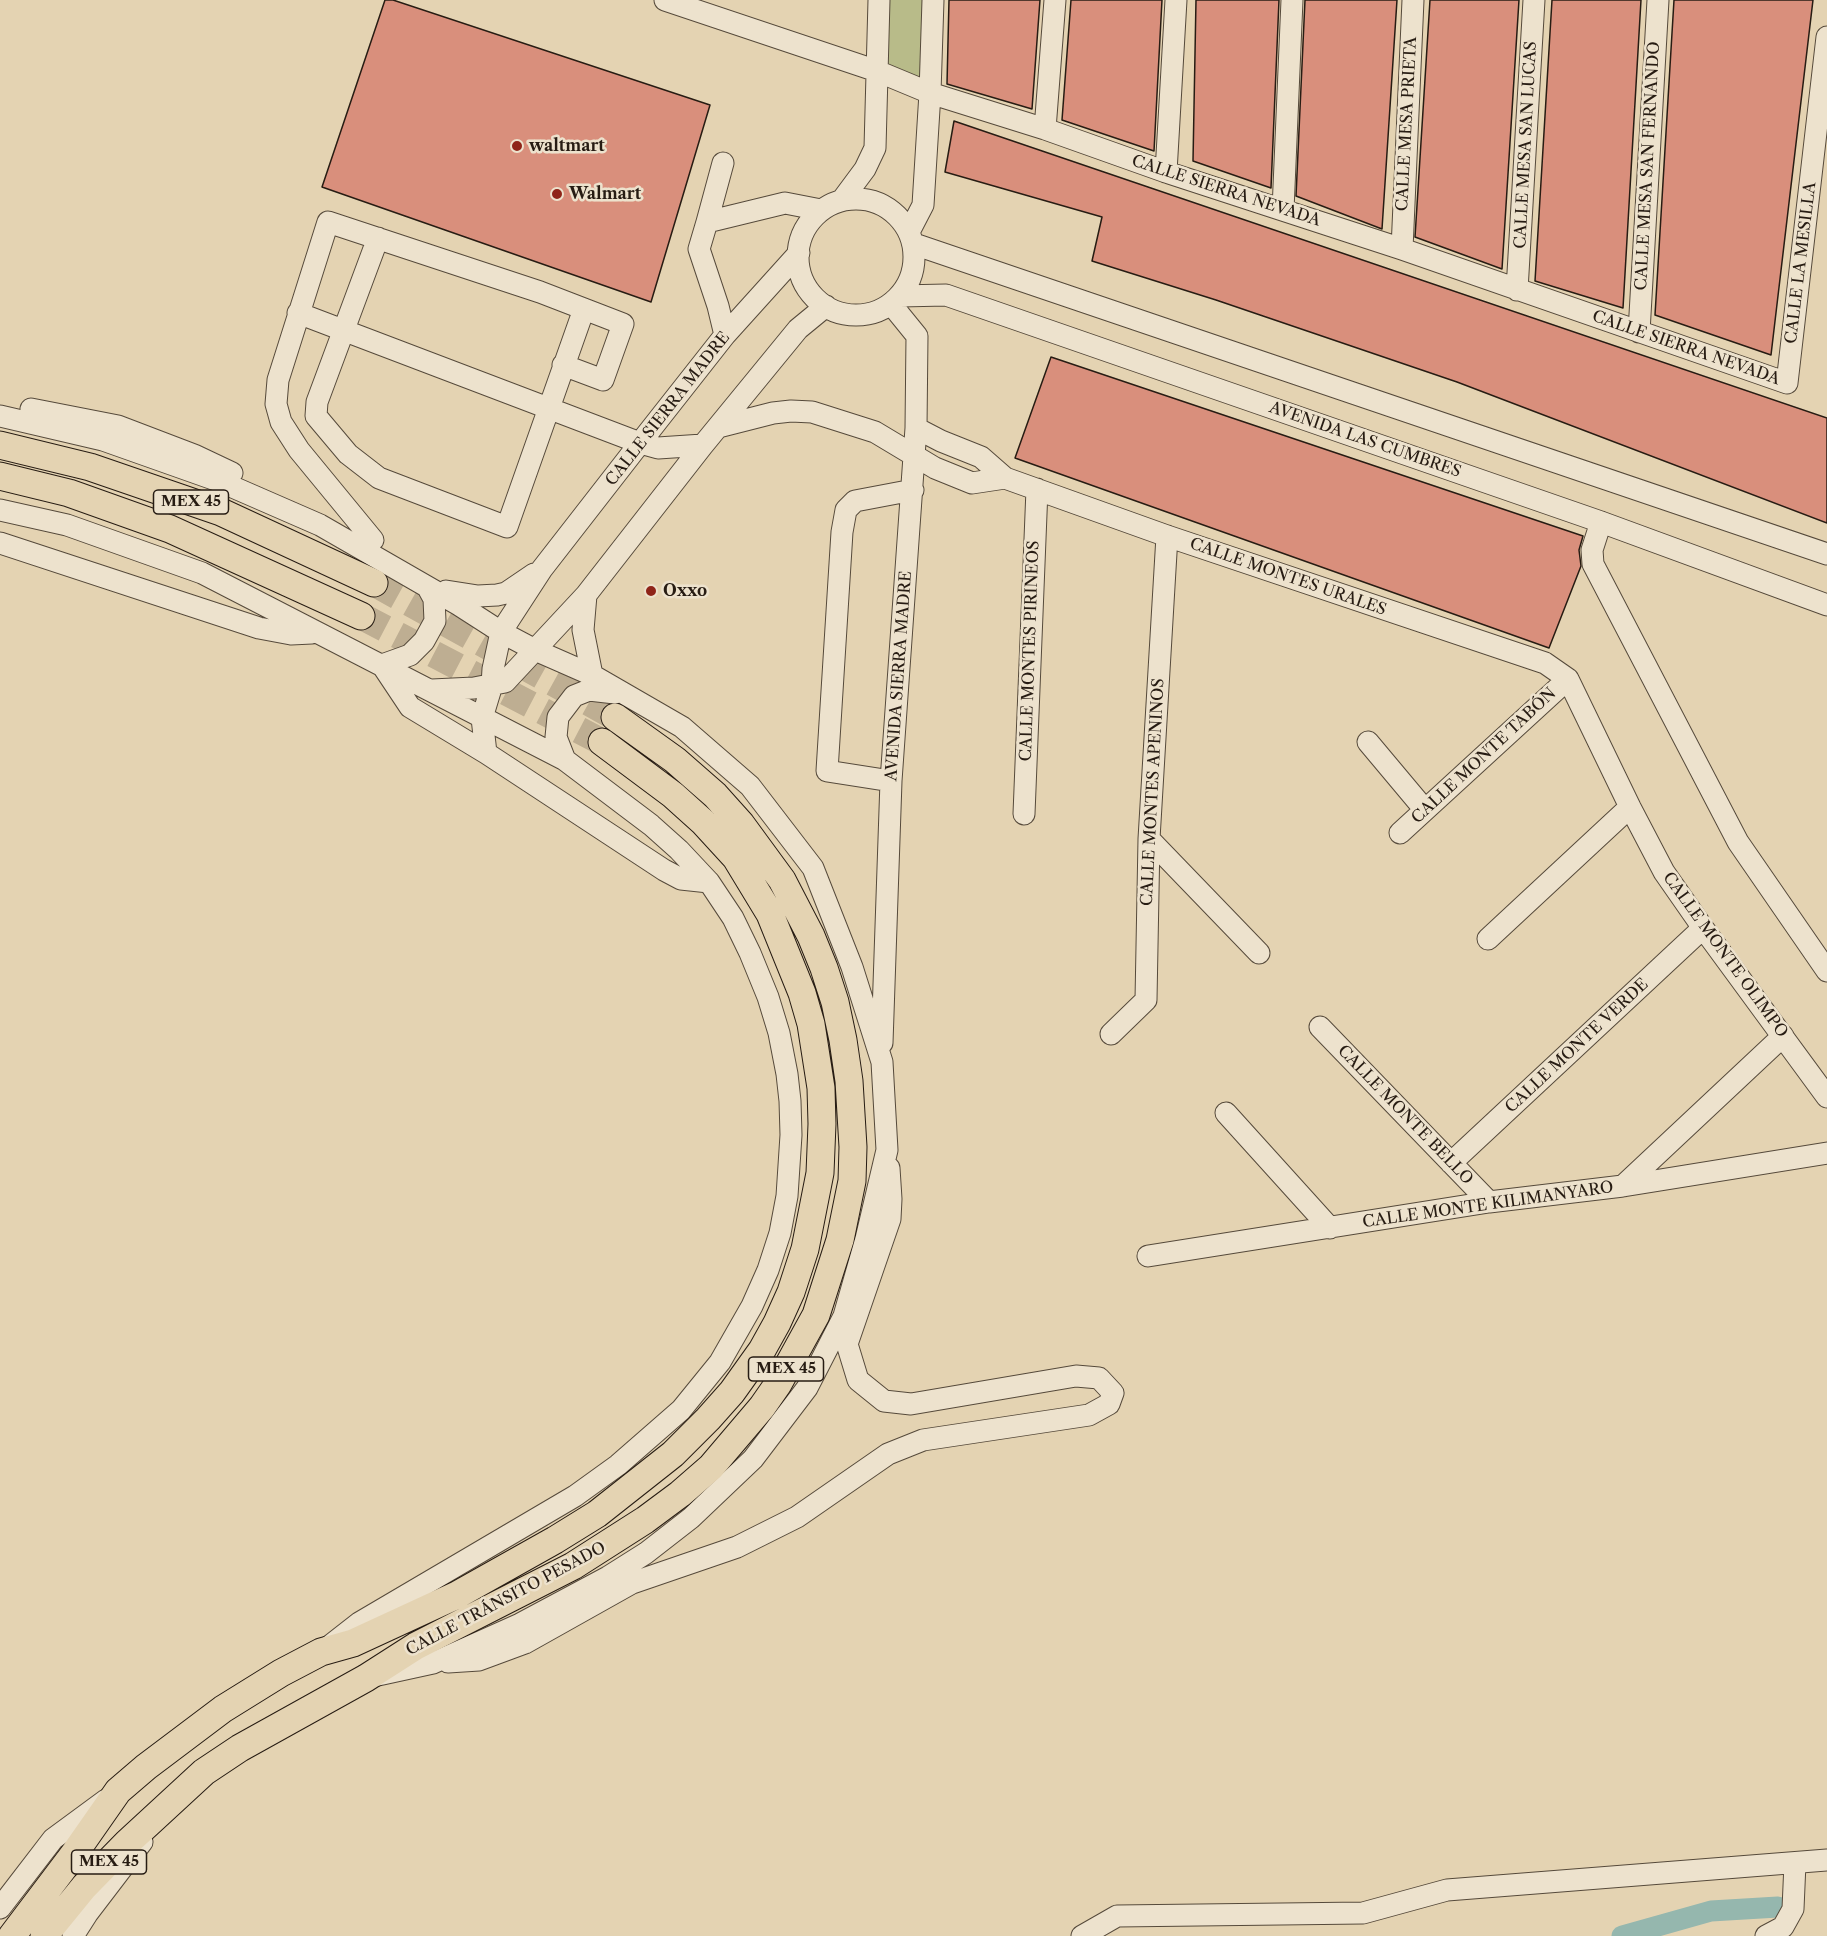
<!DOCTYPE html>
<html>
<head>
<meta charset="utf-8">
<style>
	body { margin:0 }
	canvas { display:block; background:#e4d3b2 }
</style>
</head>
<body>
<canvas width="1827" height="1936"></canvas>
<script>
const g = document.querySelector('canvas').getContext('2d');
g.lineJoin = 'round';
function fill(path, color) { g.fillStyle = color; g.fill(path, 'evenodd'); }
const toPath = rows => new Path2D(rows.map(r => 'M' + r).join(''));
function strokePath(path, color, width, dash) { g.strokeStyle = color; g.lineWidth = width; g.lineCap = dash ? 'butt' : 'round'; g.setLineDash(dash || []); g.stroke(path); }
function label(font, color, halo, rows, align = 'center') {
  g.font = font + ' "Libre Caslon Text",serif'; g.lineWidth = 5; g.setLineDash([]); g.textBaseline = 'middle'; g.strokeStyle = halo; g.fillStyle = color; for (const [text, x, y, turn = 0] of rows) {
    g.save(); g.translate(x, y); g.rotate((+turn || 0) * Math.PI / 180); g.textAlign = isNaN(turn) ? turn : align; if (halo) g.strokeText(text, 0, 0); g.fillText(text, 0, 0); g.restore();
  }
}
fill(toPath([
	[888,0,926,0,923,79,880,68]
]), '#b8bb89');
strokePath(toPath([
	[1622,1936,1711,1911,1778,1907]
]), '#95b7ae', 21);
const building = toPath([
	[385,0,393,0,710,105,651,302,322,187,385,0],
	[949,0,1040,0,1032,109,947,84,949,0],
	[1071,0,1162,0,1154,151,1062,120,1071,0],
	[1196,0,1279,0,1271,188,1193,161,1196,0],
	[1305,0,1397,0,1382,229,1296,196,1305,0],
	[1430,0,1519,0,1502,269,1415,237,1430,0],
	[1552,0,1641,0,1623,308,1535,281,1552,0],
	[1674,0,1813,0,1771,355,1655,315,1674,0],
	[954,121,1827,418,1827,523,1457,382,1216,300,1092,261,1102,217,945,172,954,121],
	[1051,357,1583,536,1579,550,1581,566,1549,648,1015,458,1051,357]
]);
fill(building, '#d98f7c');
strokePath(building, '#271c13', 1.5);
strokePath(toPath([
	[374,583,615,717],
	[361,616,602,742]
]), '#beae92', 27, [27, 14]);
const minor = toPath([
	[665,0,877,71,930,93,1045,129,1166,172,1402,249,1787,383,1827,37],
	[1045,129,1055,0],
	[1166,172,1176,0],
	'798 257a58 58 0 1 1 116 0a58 58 0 1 1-116 0Z',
	[842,200,865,169,875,148,879,0],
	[1283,210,1292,0],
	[707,222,723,163],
	[909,232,923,205,930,93,933,0],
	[378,238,317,402,316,416,348,454,379,478,507,527,584,309],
	[914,244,1827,554],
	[1402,249,1413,0],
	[1517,290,1534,0],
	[900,296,946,295,1601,522,1827,605],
	[298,313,640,443,658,448,703,445],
	[1639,332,1658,0],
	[725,335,718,306,699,249,707,222,785,203,821,210],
	[31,409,118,426,194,455,232,473],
	[0,416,103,440,219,481,320,525,459,605,501,632,535,650,592,675,682,727,750,786,813,868,852,967,882,1062,887,1150,866,1239,844,1316,807,1388,753,1459,691,1518,646,1553,608,1577,520,1624,433,1663,378,1675],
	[718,427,773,413,791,411,812,412,875,432,935,468,972,483,1005,478],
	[916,428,941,441,981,457,1005,478,1167,536,1545,663,1568,679],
	[0,510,67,525,202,573,565,760,651,825,679,850,709,882,733,918,750,953,768,997,779,1033,787,1074,790,1101,791,1135,787,1196,780,1233,768,1270,752,1306,720,1362,681,1410,618,1465,575,1496,359,1623,327,1648],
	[1601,522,1592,550,1593,564,1738,842,1827,971],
	[373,540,299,450,281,422,276,404,278,380,328,222,540,292,623,324,603,380,563,365],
	[0,543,259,628,291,634,312,633],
	[446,591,478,596,497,595,506,593,534,574],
	[586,595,583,630,592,675],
	[382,665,410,655,424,641,435,621,434,599,428,588],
	[384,668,410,707,486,753,664,870,681,879,709,882],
	[1568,679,1630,807,1664,872,1703,928,1827,1097],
	[432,690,474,688,505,682,586,595,703,445,798,329,826,306],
	[1368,742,1425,810],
	[486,753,482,718,492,685,493,669,501,632,542,569,640,443,725,335,799,253],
	[565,760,556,737,558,717,574,696,589,690,615,693],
	[891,781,827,771,842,532,846,510,855,501,913,490],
	[1024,814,1037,489],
	[1400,833,1568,679],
	[1149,839,1259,953],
	[1488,939,1630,807],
	[1320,1027,1489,1202],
	[1111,1034,1146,1000,1149,839,1167,536],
	[882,1043,891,781,916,428,917,336,891,304],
	[1226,1113,1330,1228],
	[1451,1163,1703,928],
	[1623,1186,1783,1036],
	[1148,1256,1489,1202,1623,1186,1827,1153],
	[448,1662,479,1660,525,1643,632,1583,737,1547,797,1517,888,1454,923,1440,1089,1415,1109,1404,1113,1393,1099,1378,1076,1376,911,1404,884,1401,858,1380,847,1344,890,1219,891,1199,889,1168],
	[0,1908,53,1839,106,1800],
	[73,1936,87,1914,142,1842],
	[1082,1936,1117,1916,1363,1913,1447,1890,1827,1860],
	[1766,1936,1783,1927,1793,1909,1795,1863]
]);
const major = toPath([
	[0,445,90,467,221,512,374,583],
	[0,476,69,493,170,529,361,616],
	[12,1936,74,1854,118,1791,146,1767,223,1709,281,1673,321,1652,353,1643,457,1595,555,1540,597,1514,673,1454,708,1419,732,1392,762,1350,777,1323,791,1292,805,1249,820,1173,822,1124,821,1088,811,1024,802,993,770,914,736,858,703,822,673,795,602,742],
	[44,1936,84,1887,127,1843,204,1772,240,1748,366,1678,416,1646,573,1566,645,1520,680,1494,711,1467,762,1407,778,1384,816,1315,840,1240,852,1181,853,1147,849,1081,843,1040,835,1002,824,968,811,936,782,880,741,824,715,795,675,760,615,717]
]);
strokePath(minor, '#564a3b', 23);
strokePath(major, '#271c13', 29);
strokePath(minor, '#ede2cd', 21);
strokePath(major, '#e4d3b2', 27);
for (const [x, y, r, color] of [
	[517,146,6,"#8f2418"],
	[557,194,6,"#8f2418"],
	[651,591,6,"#8f2418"]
]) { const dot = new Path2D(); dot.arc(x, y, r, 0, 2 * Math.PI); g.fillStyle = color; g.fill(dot); strokePath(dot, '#ede2cd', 2); }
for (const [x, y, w] of [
	[191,502,75],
	[786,1369,75],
	[109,1862,75]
]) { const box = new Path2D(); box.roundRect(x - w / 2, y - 12, w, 24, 4.5); g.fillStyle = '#ede2cd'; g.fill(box); strokePath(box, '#271c13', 1.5); }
label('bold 15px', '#271c13', null, [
	["MEX 45",191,502],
	["MEX 45",786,1369],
	["MEX 45",109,1862]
]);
label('16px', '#271c13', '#ede2cd', [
	["CALLE MESA PRIETA",1407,124,-87],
	["CALLE MESA SAN LUCAS",1526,145,-87],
	["CALLE MESA SAN FERNANDO",1648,166,-87],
	["CALLE SIERRA NEVADA",1226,191,18],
	["CALLE LA MESILLA",1801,263,-83],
	["CALLE SIERRA NEVADA",1686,348,19],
	["CALLE SIERRA MADRE",668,409,-52],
	["AVENIDA LAS CUMBRES",1365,440,19],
	["CALLE MONTES URALES",1288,577,19],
	["CALLE MONTES PIRINEOS",1030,651,-88],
	["AVENIDA SIERRA MADRE",899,676,-86],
	["CALLE MONTE TABÓN",1484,756,-43],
	["CALLE MONTES APENINOS",1153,792,-87],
	["CALLE MONTE OLIMPO",1725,955,54],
	["CALLE MONTE VERDE",1577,1046,-43],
	["CALLE MONTE BELLO",1405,1115,46],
	["CALLE MONTE KILIMANYARO",1488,1205,-8],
	["CALLE TRÁNSITO PESADO",506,1599,-28]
]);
label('bold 16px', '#271c13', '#ede2cd', [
	["waltmart",529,146],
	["Walmart",569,194],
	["Oxxo",663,591]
], 'left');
</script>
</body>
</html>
